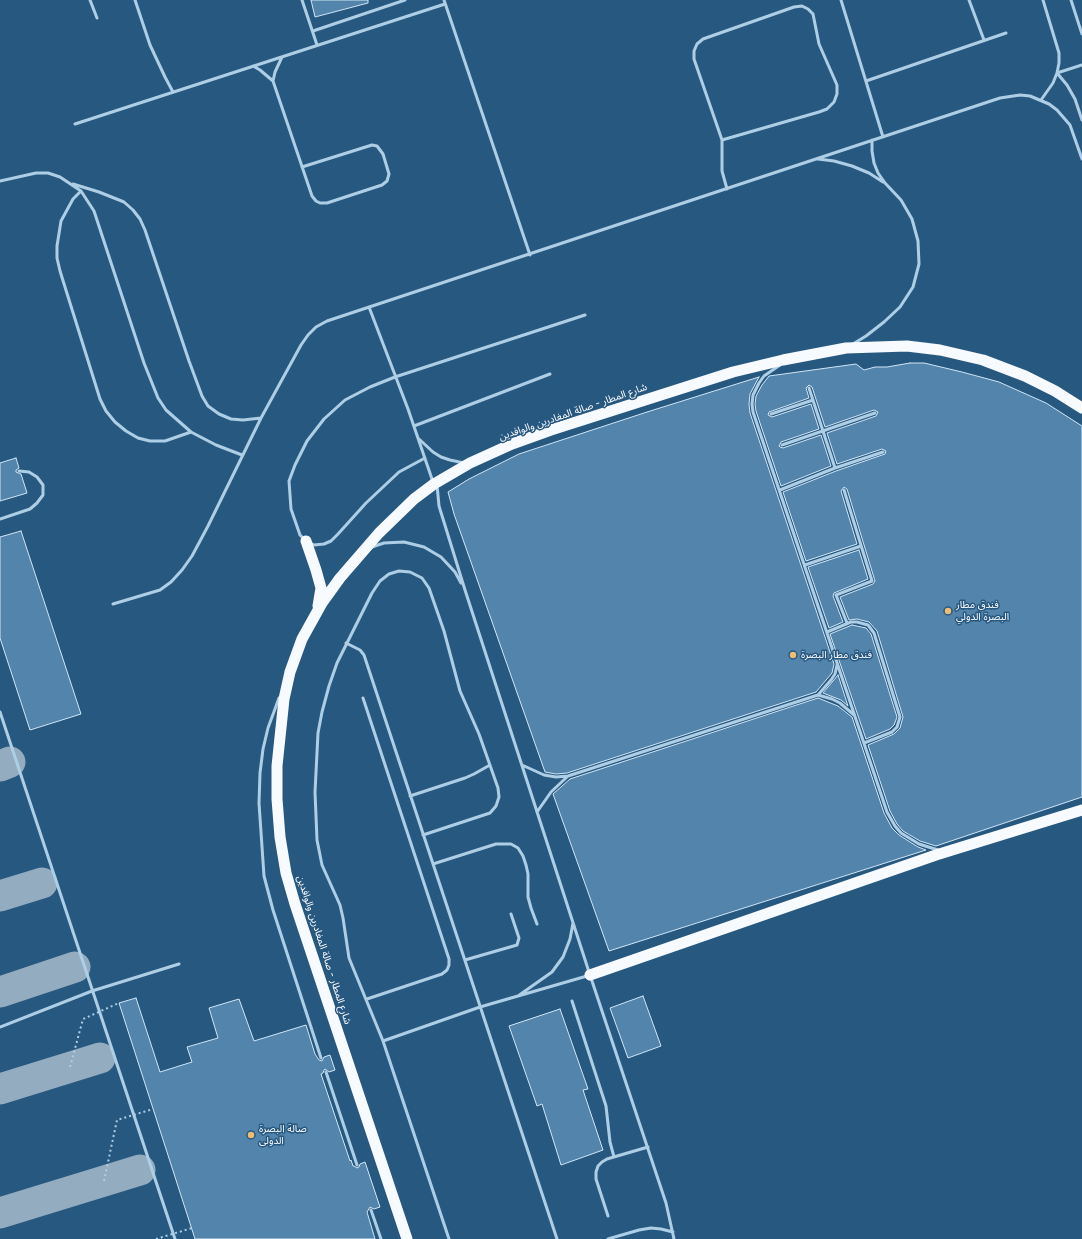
<!DOCTYPE html>
<html>
<head>
<meta charset="utf-8">
<style>
	body { margin:0 }
	canvas { display:block; background:#275880 }
</style>
</head>
<body>
<canvas width="1082" height="1239"></canvas>
<script>
const g = document.querySelector('canvas').getContext('2d');
g.lineJoin = 'round';
const toPath = rows => new Path2D(rows.map(r => 'M' + r).join(''));
function strokePath(path, color, width, dash) { g.strokeStyle = color; g.lineWidth = width; g.lineCap = dash ? 'butt' : 'round'; g.setLineDash(dash || []); g.stroke(path); }
function fill(path, color) { g.fillStyle = color; g.fill(path, 'evenodd'); }
function label(font, color, halo, rows, align = 'center') {
  g.font = font + ' Inter,"Noto Sans Arabic",sans-serif'; g.lineWidth = 3; g.setLineDash([]); g.textBaseline = 'middle'; g.strokeStyle = halo; g.fillStyle = color; for (const [text, x, y, turn = 0] of rows) {
    g.save(); g.translate(x, y); g.rotate((+turn || 0) * Math.PI / 180); g.textAlign = isNaN(turn) ? turn : align; if (halo) g.strokeText(text, 0, 0); g.fillText(text, 0, 0); g.restore();
  }
}
strokePath(toPath([
	[0,766,10,762],
	[0,896,42,883],
	[0,992,75,967],
	[0,1089,100,1058],
	[0,1213,140,1170]
]), '#93acc0', 31);
const building = toPath([
	[311,0,368,0,368,3,315,17,311,0],
	[910,363,924,363,962,372,999,382,1046,403,1082,426,1082,797,936,846,920,841,903,831,897,824,890,811,868,745,894,734,900,728,903,717,877,631,869,622,857,619,849,620,840,597,873,584,875,581,847,489,844,487,841,491,857,544,806,561,783,492,836,471,885,454,886,451,882,449,837,464,827,433,876,416,878,412,874,410,825,427,812,387,809,385,806,388,809,398,769,412,768,415,772,417,811,404,819,429,781,442,779,446,780,447,783,448,821,435,831,466,781,486,756,411,755,404,756,396,762,385,769,376,856,364,864,370,875,367,887,367,910,363],
	[759,377,750,394,749,404,750,413,834,664,832,673,816,692,567,773,556,774,545,772,454,514,448,492,469,479,519,454,647,412,759,377],
	[16,458,19,468,16,470,16,472,21,474,27,493,0,501,0,463,16,458],
	[21,531,81,714,30,730,0,638,0,537,21,531],
	[859,550,868,579,834,593,833,596,843,622,829,628,808,567,859,550],
	[852,625,866,628,871,634,897,717,894,725,890,729,866,739,830,634,852,625],
	[838,675,848,706,841,700,823,693,838,675],
	[818,698,838,706,852,717,884,813,892,828,899,835,918,847,926,850,609,951,553,794,570,779,818,698],
	[643,996,661,1046,628,1058,610,1008,643,996],
	[136,998,160,1072,192,1062,187,1047,218,1038,209,1008,239,999,254,1041,306,1025,315,1054,319,1060,322,1061,324,1057,330,1055,335,1070,329,1072,325,1069,324,1070,323,1073,321,1074,350,1161,351,1160,353,1166,354,1166,357,1168,359,1167,360,1164,365,1162,380,1207,374,1209,370,1207,367,1212,375,1239,195,1239,119,1003,136,998],
	[560,1009,588,1089,583,1090,603,1150,561,1165,542,1104,537,1106,509,1026,560,1009]
]);
fill(building, '#5384ab');
strokePath(building, '#d1e5f5', 1);
strokePath(toPath([
	[90,0,97,18],
	[135,0,150,45,165,77,173,92],
	[302,0,317,45],
	[444,0,530,255],
	[841,0,883,137],
	[969,0,984,40],
	[1071,0,1082,34],
	[313,31,405,0],
	[1082,65,1057,73,1067,85,1075,99,1082,120],
	[253,66,260,70,273,81,312,196,316,201,320,203,327,203,382,185,387,181,389,174,383,154,377,146,372,145,302,167],
	[273,81,275,72,282,57],
	[866,81,1006,33],
	[1041,100,1053,83,1057,73,1059,63,1059,53,1043,0],
	[75,124,445,4],
	[722,140,819,112,827,109,834,102,837,94,837,85,819,44,813,14,808,9,802,6,794,7,703,39,697,44,694,51,694,59,722,140,722,171,727,189],
	[818,159,834,161,852,166,869,173,883,182],
	[0,181,36,173,48,173,60,177,81,191,94,211,144,363,158,398,166,410,191,432,216,445,242,455],
	[73,184,99,192,124,202,133,210,140,219,145,230,189,361,202,396,208,406,219,414,231,419,243,420,261,418],
	[81,191,73,199,61,221,57,246,57,258,60,271,100,399,106,411,115,422,126,431,138,438,150,441,165,441,191,432],
	[369,307,408,409,433,482],
	[853,344,866,336,884,322,900,307,913,287,919,264,918,241,912,219,901,200,885,183,878,173,874,163,872,151,872,140],
	[780,365,764,376,759,383,753,395,752,404,753,412,887,812,895,826,901,833,919,844,938,850],
	[809,388,835,468,883,452],
	[771,414,813,400],
	[414,426,550,374],
	[419,439,433,452,441,457,450,460,464,463],
	[782,445,875,413],
	[437,485,439,506,465,590,590,975,666,1203,674,1239],
	[780,490,835,468],
	[844,490,872,581,836,595,847,623],
	[0,519,30,509,37,503,43,495,43,485,37,477,29,472,19,471],
	[304,539,300,535,291,509,289,481,295,465,307,441,324,419,345,400,370,387,395,377,585,315],
	[310,543,314,545,324,544,331,541,338,534,366,503,399,472,425,458],
	[372,547,384,543,404,542,424,547,441,557,455,572,461,583],
	[805,565,861,546],
	[113,604,160,590,171,582,182,570,192,556,208,526,261,418,301,345,308,335,316,327,327,321,1000,98,1020,95,1030,96,1049,104,1057,110,1070,125,1082,159],
	[827,632,851,622,857,622,868,625,874,633,900,717,897,727,892,732,864,743],
	[346,643,360,650,364,655,557,1239],
	[818,695,832,699,840,703,854,715],
	[279,698,268,728,263,749,260,773,259,803,264,876,273,910,321,1058],
	[363,698,449,959,449,965,447,970,442,974,367,999],
	[0,712,175,1239],
	[522,765,544,775,556,777,568,776,818,695,831,680,835,674,837,665],
	[410,796,465,778,474,774,490,765],
	[537,812,551,792,568,776],
	[423,835,490,813,496,806,499,797,498,788,479,734,460,691,444,631,429,588,422,578,410,572,399,571,389,574,380,581,372,593,337,663,329,686,322,712,318,733,315,792,317,840,322,865,340,905,343,918,349,958,383,1041,449,1239],
	[433,864,496,844,511,844,518,848,523,856,526,865,528,874,528,897,531,908,537,924],
	[465,960,517,945,519,938,511,914],
	[518,996,552,972,563,957,570,939,573,923],
	[572,1001,606,1106,610,1142,614,1157],
	[0,1027,92,991,179,964],
	[383,1041,480,1007,587,976],
	[326,1072,357,1165],
	[371,1210,381,1239],
	[608,1216,596,1179,596,1172,598,1166,602,1162,607,1159,648,1147],
	[608,1239,639,1230,651,1228,661,1229,673,1232]
]), '#aecee6', 3);
strokePath(toPath([
	[306,541,316,570,321,588,318,606],
	[590,975,936,855,1082,810],
	[407,1239,295,904,286,873,280,837,277,799,277,766,284,699,290,672,302,639,322,603,340,578,379,533,414,499,434,484,470,463,512,444,551,430,733,372,783,360,846,348,907,346,940,350,983,360,1025,376,1055,391,1082,408]
]), '#f7fafe', 11);
strokePath(toPath([
	[70,1067,83,1019,119,1003],
	[104,1181,117,1120,153,1109],
	[156,1239,192,1228]
]), '#aecee6', 2, [2, 3]);
for (const [x, y, r, color] of [
	[948,611,4,"#eebd73"],
	[793,655,4,"#eebd73"],
	[251,1135,4,"#eebd73"]
]) { const dot = new Path2D(); dot.arc(x, y, r, 0, 2 * Math.PI); g.fillStyle = color; g.fill(dot); strokePath(dot, '#275880', 1.5); }
label('10px', '#fff', '#275880', [
	["شارع المطار - صالة المغادرين والوافدين",573,412,-19],
	["شارع المطار - صالة المغادرين والوافدين",324,950,72]
]);
label('10px', '#fff', '#275880', [
	["فندق مطار",956,605],
	["البصرة الدولي",956,617],
	["فندق مطار البصرة",801,655],
	["صالة البصرة",259,1129],
	["الدولى",259,1141]
], 'left');
</script>
</body>
</html>
